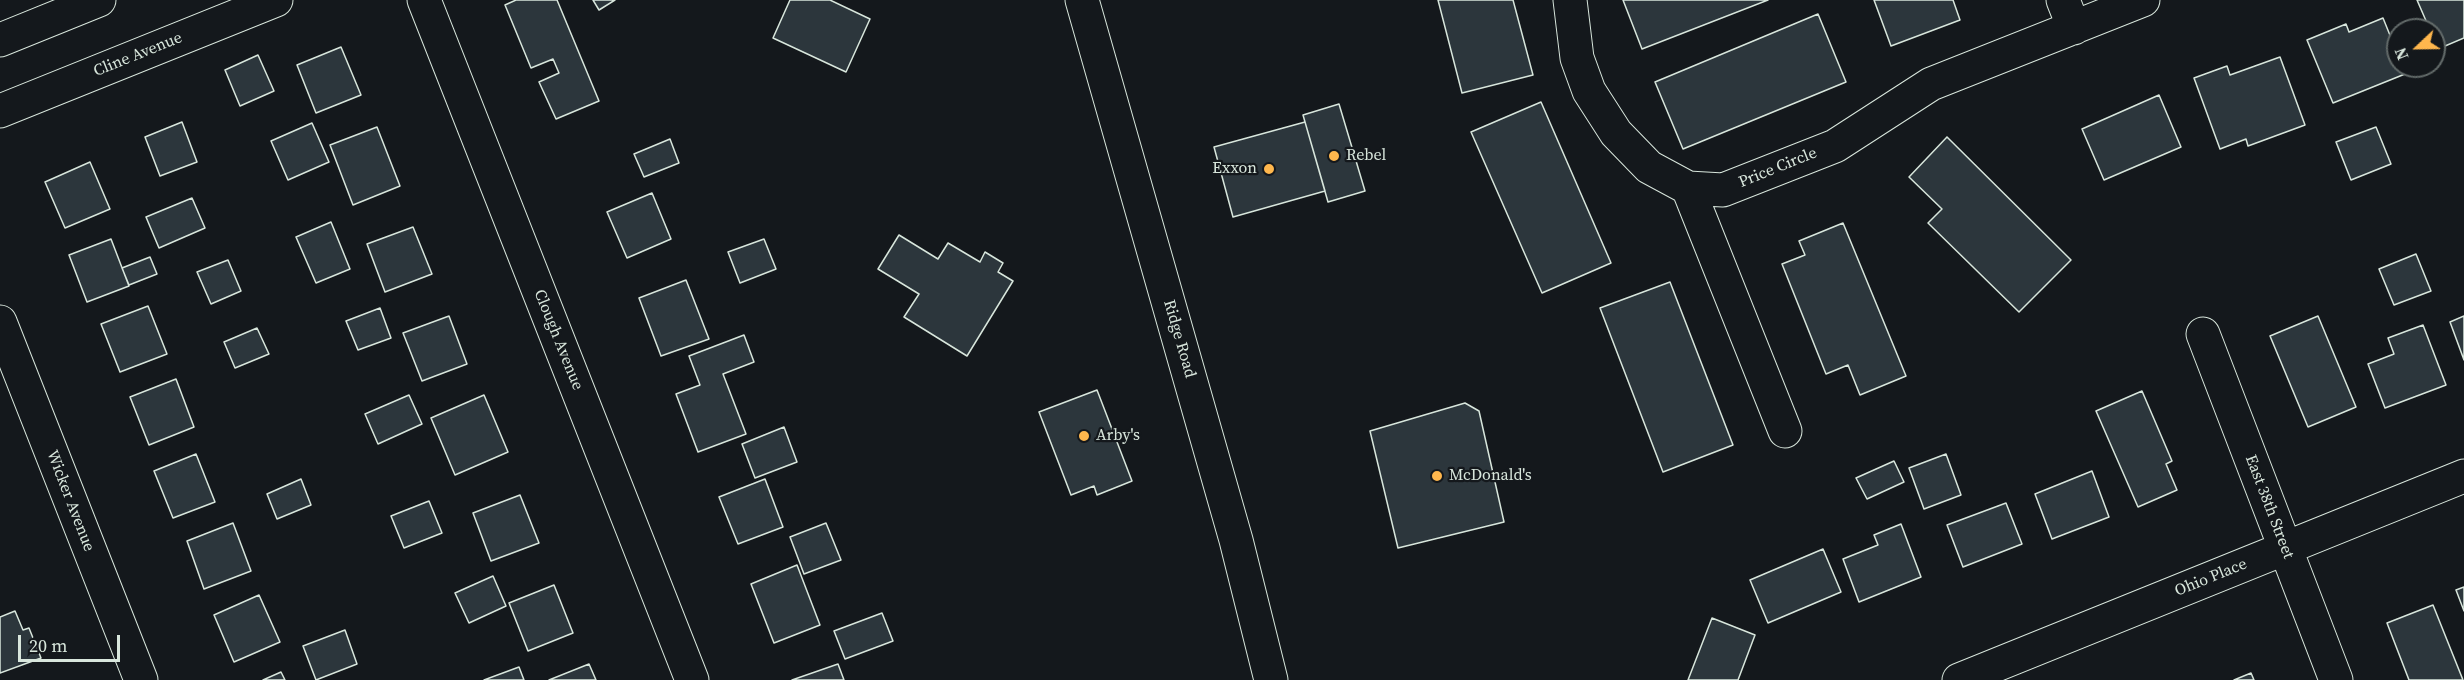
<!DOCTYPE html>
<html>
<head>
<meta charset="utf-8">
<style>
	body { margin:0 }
	#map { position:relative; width:2464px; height:680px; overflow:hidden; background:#14181c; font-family:"Source Serif 4",serif }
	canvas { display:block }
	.north { position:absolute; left:2386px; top:18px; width:60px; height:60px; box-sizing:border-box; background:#14181c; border:2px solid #626a69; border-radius:50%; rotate:248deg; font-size:16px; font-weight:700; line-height:24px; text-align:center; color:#d8e6dc }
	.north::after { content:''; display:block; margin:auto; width:21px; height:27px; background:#ffb74d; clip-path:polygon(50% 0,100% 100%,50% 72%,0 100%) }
	.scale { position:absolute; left:18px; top:635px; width:102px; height:27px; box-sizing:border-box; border:3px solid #d8e6dc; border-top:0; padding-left:8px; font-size:18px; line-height:21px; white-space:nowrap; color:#d8e6dc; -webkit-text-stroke:4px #14181c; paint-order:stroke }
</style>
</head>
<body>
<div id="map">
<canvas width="2464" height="680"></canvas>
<div class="north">N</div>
<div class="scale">20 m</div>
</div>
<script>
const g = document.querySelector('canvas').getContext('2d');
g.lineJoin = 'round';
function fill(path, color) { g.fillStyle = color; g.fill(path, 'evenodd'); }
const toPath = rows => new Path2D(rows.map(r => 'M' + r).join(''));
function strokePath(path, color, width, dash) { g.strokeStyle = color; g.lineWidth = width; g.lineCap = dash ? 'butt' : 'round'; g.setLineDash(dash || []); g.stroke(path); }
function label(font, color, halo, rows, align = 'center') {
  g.font = font + ' "Source Serif 4",serif'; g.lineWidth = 4.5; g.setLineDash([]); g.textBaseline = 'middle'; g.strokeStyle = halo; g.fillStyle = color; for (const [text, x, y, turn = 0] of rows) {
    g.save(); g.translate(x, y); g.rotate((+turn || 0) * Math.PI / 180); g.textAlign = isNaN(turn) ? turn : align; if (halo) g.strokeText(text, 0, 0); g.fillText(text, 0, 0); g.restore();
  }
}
const building = toPath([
	[516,0,557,0,599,101,556,119,539,82,559,73,553,59,531,68,505,5,516,0],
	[593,0,615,0,599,10,593,0],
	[790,0,830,0,870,19,846,72,773,38,790,0],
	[1438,0,1513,0,1533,75,1462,93,1438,0],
	[1623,0,1768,0,1642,49,1623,0],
	[1874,0,1953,0,1960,20,1891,46,1874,0],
	[2417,0,2464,0,2464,38,2438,49,2434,30,2430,30,2417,0],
	[1818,14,1846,82,1683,149,1655,82,1818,14],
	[2383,18,2398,55,2398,66,2402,66,2405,74,2333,103,2307,40,2346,24,2349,32,2383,18],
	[341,47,361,95,316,113,297,65,341,47],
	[258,55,274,91,240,106,225,70,258,55],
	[2280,57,2305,125,2248,146,2246,139,2220,149,2194,78,2227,66,2230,75,2280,57],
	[2159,95,2181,147,2104,180,2082,129,2159,95],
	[1541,102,1611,263,1542,293,1471,132,1541,102],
	[1339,104,1365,191,1328,202,1303,115,1339,104],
	[182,122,197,162,160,176,145,137,182,122],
	[1305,122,1325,191,1233,217,1214,147,1305,122],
	[312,123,329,162,288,180,271,141,312,123],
	[377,127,400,186,353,205,330,145,377,127],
	[2376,127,2391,164,2351,180,2336,142,2376,127],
	[1947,137,2071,260,2019,312,1928,223,1942,209,1909,177,1947,137],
	[670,139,679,163,644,177,634,154,670,139],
	[90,162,110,209,65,228,45,182,90,162],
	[652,193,671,239,627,258,607,212,652,193],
	[192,198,205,228,159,248,146,217,192,198],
	[331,222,350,269,316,283,296,237,331,222],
	[1843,223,1906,376,1860,395,1848,365,1826,374,1782,264,1805,255,1799,241,1843,223],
	[413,227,432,274,385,292,367,244,413,227],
	[899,235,938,259,948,243,980,262,985,252,1003,263,998,272,1013,281,967,356,904,317,919,294,878,269,899,235],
	[111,239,129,286,87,302,69,255,111,239],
	[764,239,776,269,740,283,728,252,764,239],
	[2416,254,2431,291,2394,305,2379,269,2416,254],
	[150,257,157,274,129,285,122,268,150,257],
	[228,260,241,291,211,304,197,272,228,260],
	[686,280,709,339,661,356,639,298,686,280],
	[1670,282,1733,445,1663,472,1600,308,1670,282],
	[148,306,167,354,120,372,101,324,148,306],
	[380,308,391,338,358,350,346,321,380,308],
	[449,316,467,364,422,381,403,333,449,316],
	[2318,316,2356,407,2308,427,2270,336,2318,316],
	[2464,316,2464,360,2450,322,2464,316],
	[2423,325,2446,385,2385,408,2368,364,2394,354,2388,338,2423,325],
	[257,328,269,354,235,368,224,342,257,328],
	[744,335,754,362,723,374,746,434,698,452,676,394,700,385,689,356,744,335],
	[176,379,194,427,149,445,130,397,176,379],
	[1097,390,1132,481,1097,495,1094,486,1071,495,1039,412,1097,390],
	[2142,391,2172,461,2166,464,2177,490,2138,507,2096,411,2142,391],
	[409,395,422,424,378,444,365,414,409,395],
	[484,395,508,452,455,475,431,418,484,395],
	[1465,403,1479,411,1504,522,1398,548,1370,431,1465,403],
	[784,427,797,462,755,478,742,444,784,427],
	[196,454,215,502,173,518,154,471,196,454],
	[1946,454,1961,495,1924,509,1909,468,1946,454],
	[1894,461,1904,482,1867,499,1856,478,1894,461],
	[2092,471,2109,517,2052,539,2035,494,2092,471],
	[301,479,311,505,277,519,267,494,301,479],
	[765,479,783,527,738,544,719,497,765,479],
	[520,495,539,543,491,561,473,513,520,495],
	[429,501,442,533,404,548,391,516,429,501],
	[2006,503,2022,544,1963,567,1947,525,2006,503],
	[233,523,251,571,204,589,187,541,233,523],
	[826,523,841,560,804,574,790,537,826,523],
	[1901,524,1921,577,1859,602,1843,559,1878,545,1874,535,1901,524],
	[1823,549,1841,592,1768,623,1750,580,1823,549],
	[797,565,820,625,774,643,751,584,797,565],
	[493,576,506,606,469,623,455,593,493,576],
	[554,585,573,633,528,651,509,603,554,585],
	[2464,587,2464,611,2456,590,2464,587],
	[259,595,280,642,234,662,214,615,259,595],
	[2433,605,2463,680,2409,680,2387,623,2433,605],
	[15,611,23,630,29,628,41,658,0,673,0,617,15,611],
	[882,613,893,641,845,659,834,631,882,613],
	[1712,618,1755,635,1738,680,1688,680,1712,618],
	[345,630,357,664,316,680,303,646,345,630],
	[589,664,596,680,549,680,589,664],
	[838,664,844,680,792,680,838,664],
	[519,667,524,680,484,680,519,667],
	[281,672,285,680,263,680,281,672],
	[2251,673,2254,680,2234,680,2251,673]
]);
fill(building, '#2c363c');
strokePath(building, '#d8e6dc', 1.5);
const minor = toPath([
	[424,0,692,680],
	[1570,0,1577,58,1589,91,1616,133,1649,167,1688,188,1723,190,1835,146,1931,84,2143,0],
	[2063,0,2074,28],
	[1688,188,1785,431],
	[0,322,141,680],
	[2203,334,2336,680],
	[1959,680,2464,476]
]);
const major = toPath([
	[1082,0,1236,540,1271,680],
	[0,40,99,0],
	[0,111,276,0]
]);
strokePath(minor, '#d8e6dc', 35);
strokePath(major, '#d8e6dc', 35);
strokePath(minor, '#14181c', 33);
strokePath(major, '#14181c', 33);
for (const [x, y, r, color] of [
	[1334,156,6,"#ffb74d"],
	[1269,169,6,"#ffb74d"],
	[1084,436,6,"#ffb74d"],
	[1437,476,6,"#ffb74d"]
]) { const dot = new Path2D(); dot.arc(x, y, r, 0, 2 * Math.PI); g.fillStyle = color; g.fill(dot); strokePath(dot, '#14181c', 2); }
label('16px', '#d8e6dc', '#14181c', [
	["Cline Avenue",138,55,-22],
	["Price Circle",1778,168,-22],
	["Ridge Road",1179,339,74],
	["Clough Avenue",558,340,68],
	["Wicker Avenue",70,501,69],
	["East 38th Street",2269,507,69],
	["Ohio Place",2211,578,-22]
]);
label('16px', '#d8e6dc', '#14181c', [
	["Rebel",1346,156],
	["Exxon",1257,169,"right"],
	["Arby's",1096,436],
	["McDonald's",1449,476]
], 'left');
</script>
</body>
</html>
